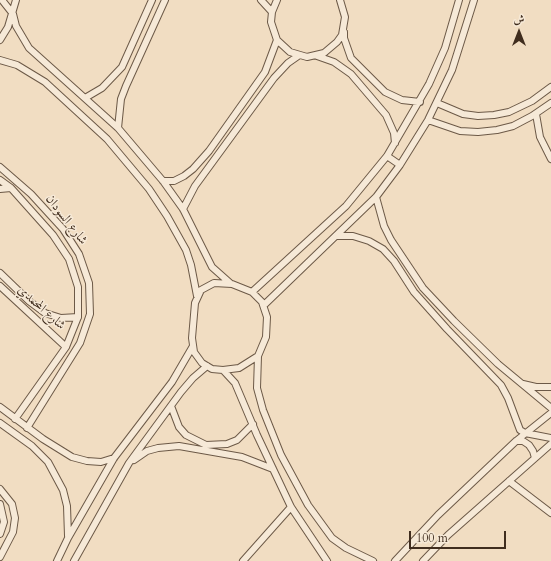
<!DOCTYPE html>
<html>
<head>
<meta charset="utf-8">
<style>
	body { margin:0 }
	#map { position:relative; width:551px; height:561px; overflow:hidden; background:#f1ddc2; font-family:Cardo,Amiri,serif }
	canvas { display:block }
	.north { position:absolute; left:499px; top:12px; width:40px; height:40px; -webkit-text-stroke:3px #f6e9d7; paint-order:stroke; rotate:0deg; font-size:11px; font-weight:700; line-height:16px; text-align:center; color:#402d1e }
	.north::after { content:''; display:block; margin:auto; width:14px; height:18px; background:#402d1e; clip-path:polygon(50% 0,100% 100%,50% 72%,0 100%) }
	.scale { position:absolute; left:409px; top:531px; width:97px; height:18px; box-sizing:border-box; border:2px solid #402d1e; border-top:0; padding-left:5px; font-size:12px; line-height:14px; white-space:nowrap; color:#402d1e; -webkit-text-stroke:3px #f6e9d7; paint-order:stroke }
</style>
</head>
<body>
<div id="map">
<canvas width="551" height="561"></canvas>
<div class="north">ش</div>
<div class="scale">100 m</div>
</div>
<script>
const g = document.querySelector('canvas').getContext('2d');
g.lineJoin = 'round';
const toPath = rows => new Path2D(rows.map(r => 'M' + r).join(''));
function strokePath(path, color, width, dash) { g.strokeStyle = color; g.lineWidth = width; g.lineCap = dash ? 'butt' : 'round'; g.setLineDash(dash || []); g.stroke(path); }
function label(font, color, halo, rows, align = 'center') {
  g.font = font + ' Cardo,Amiri,serif'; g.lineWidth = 3; g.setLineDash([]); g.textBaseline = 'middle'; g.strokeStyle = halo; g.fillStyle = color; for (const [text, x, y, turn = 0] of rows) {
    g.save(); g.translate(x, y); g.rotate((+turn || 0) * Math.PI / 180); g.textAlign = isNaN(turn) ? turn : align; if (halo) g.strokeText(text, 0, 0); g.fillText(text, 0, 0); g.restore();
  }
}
const street = toPath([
	[2,0,13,14,16,26,29,48,118,128,163,181,183,209,212,267,230,283],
	[261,0,272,12],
	[277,0,272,12,271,22,277,40,290,52,307,57,324,53,337,42,342,35,345,17,340,0],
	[344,32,344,38,351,58,385,92,402,100,420,102],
	[0,40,8,27,16,0],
	[317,56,334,62,351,74,386,115,394,133,395,143],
	[0,60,17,65,45,82,107,139,149,189,167,216,186,250,191,265,197,296],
	[85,98,102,88,122,67,152,0],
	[437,103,463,114,478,116,494,115,509,112,532,101,551,87],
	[536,114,540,137,551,159],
	[428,120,460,131,478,132,497,130,513,126,532,116,551,103],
	[118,128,121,99,126,86,165,0],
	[387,156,400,165],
	[0,167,31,194,63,229,79,254,89,283,90,314,80,343,27,428],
	[0,180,11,188,53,235,69,259,78,287,78,317,66,347,15,419],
	[163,181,174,181,184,176,193,169,209,151,265,72,277,40],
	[0,189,11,188],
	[376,197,384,226,391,240,423,288,454,321,498,364,551,408],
	[183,209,195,186,274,78,288,63,298,56],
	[337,236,353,236,369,241,383,249,394,261,414,292,447,329,501,385,508,398,520,430,525,433,551,438],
	[0,273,29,301,45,313,61,318,78,317],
	[0,286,66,347],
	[252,292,346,206,387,156,429,84,445,48,459,0],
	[264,305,376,197,400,165,428,120,452,70,474,0],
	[258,356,257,388,263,410,281,455,308,505,332,538,346,548,373,561],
	[223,370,239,368,258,356,266,337,267,317,262,302,252,292,232,284,214,283,201,290,195,303,192,338,194,352,202,363,212,369,223,370,235,383,257,435,291,507,327,561],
	[523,384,536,387,551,387],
	[171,406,179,427,186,435,206,445,227,444,237,440,253,424],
	[0,407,43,439,72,457,87,461,101,462,114,458],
	[0,423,32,446,48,462,63,490,67,506,68,536],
	[516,441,523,441,529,445,533,451,535,458],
	[134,460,147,451,158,448,179,446,242,457,273,469],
	[509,481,551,513],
	[0,489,12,504,15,518,13,532,0,557],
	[0,504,4,522,0,534],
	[57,561,68,538,114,458,172,382,193,346],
	[74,561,129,463,181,392,193,378,207,366],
	[243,561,291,507],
	[395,561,438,515,516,441,551,413],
	[423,561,448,535,551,444]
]);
strokePath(street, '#6c5947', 8);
strokePath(street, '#f6e9d7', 6);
label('13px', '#402d1e', '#f6e9d7', [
	["شارع السودان",66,220,52],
	["شارع المحمدي",41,308,42]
]);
</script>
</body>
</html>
